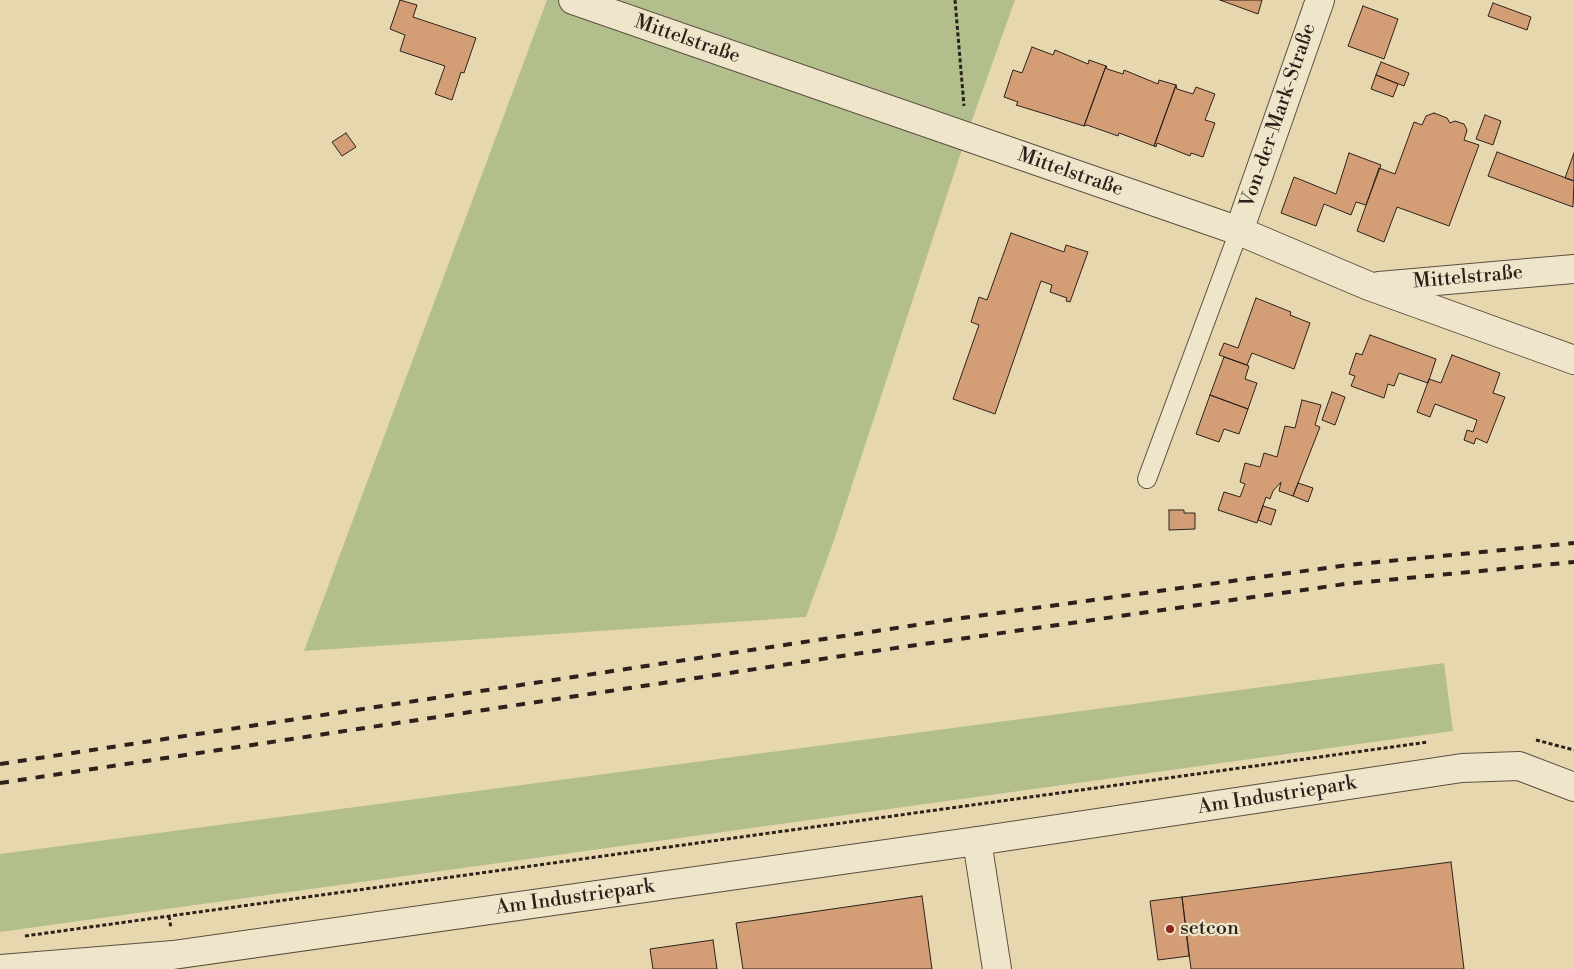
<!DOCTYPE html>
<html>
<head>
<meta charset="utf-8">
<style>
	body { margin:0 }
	canvas { display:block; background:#e7d7af }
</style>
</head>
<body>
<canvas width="1574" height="969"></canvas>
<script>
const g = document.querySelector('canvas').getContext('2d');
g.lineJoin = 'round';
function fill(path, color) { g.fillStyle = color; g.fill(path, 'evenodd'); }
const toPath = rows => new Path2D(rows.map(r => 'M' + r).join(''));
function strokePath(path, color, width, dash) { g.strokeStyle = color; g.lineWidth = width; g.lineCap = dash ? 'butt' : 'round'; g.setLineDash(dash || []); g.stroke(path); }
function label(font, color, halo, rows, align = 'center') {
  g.font = font + ' "Libre Bodoni",serif'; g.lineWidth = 4.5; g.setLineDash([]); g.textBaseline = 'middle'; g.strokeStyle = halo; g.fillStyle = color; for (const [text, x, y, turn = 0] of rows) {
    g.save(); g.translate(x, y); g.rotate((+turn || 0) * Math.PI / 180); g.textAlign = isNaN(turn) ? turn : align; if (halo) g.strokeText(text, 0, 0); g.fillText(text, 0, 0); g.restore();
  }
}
fill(toPath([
	[547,0,1015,0,966,137,834,540,806,617,304,651],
	[1444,663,1453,731,0,932,0,854]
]), '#b2bf8d');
const building = toPath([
	[400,0,417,5,413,17,476,38,464,73,461,72,452,100,435,94,445,66,400,51,405,35,390,29,400,0],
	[1220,0,1262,0,1258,14,1220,0],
	[1493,3,1531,17,1527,30,1488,16,1493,3],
	[1363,6,1398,19,1384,59,1348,46,1363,6],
	[1032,47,1053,55,1055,50,1088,64,1089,60,1106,66,1084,126,1016,105,1018,102,1004,97,1013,70,1022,73,1032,47],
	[1381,62,1409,73,1404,86,1376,75,1381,62],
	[1106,66,1107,69,1123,74,1124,70,1158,84,1159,80,1176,85,1154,146,1119,133,1118,136,1087,125,1084,126,1106,66],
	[1376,75,1398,84,1393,97,1371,89,1376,75],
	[1176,85,1177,89,1193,94,1196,87,1215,94,1205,120,1215,123,1203,157,1191,153,1190,156,1157,143,1156,147,1154,146,1176,85],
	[1434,113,1447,118,1450,123,1455,121,1464,124,1467,130,1464,140,1479,145,1449,226,1397,207,1384,242,1357,231,1379,168,1395,174,1414,122,1422,125,1426,116,1434,113],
	[1485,115,1501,121,1493,145,1476,139,1485,115],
	[346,133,356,147,342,156,332,142,346,133],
	[1497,152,1574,181,1573,207,1488,176,1497,152],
	[1349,153,1381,165,1366,205,1356,202,1351,215,1324,204,1316,226,1281,213,1294,177,1336,194,1349,153],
	[1574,153,1574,181,1565,178,1574,153],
	[1011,233,1064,252,1066,245,1088,252,1070,302,1066,301,1067,298,1050,292,1052,285,1041,281,995,414,953,399,979,325,971,322,979,297,987,300,1011,233],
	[1256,298,1291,312,1290,315,1310,323,1294,369,1252,353,1247,365,1219,355,1224,343,1238,348,1256,298],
	[1370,335,1436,359,1428,383,1399,373,1394,386,1388,384,1384,398,1351,386,1355,376,1349,374,1356,353,1362,355,1370,335],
	[1452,355,1500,373,1493,393,1505,397,1487,443,1476,438,1474,444,1464,440,1467,430,1473,432,1477,420,1435,404,1430,417,1417,412,1429,379,1441,383,1452,355],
	[1224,357,1249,366,1245,379,1257,383,1248,409,1210,395,1224,357],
	[1332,392,1345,397,1335,425,1322,420,1332,392],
	[1210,395,1248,409,1239,434,1224,429,1219,442,1196,434,1210,395],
	[1302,400,1321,405,1315,425,1320,427,1293,496,1279,491,1281,482,1273,491,1270,499,1266,497,1257,523,1218,510,1224,492,1240,497,1245,484,1240,482,1245,463,1260,467,1264,453,1277,457,1285,426,1295,428,1302,400],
	[1298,483,1313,488,1308,502,1293,496,1298,483],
	[1263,506,1276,510,1271,525,1258,520,1263,506],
	[1169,510,1184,510,1184,513,1195,513,1195,529,1169,530,1169,510],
	[1451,862,1464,969,1191,969,1182,897,1451,862],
	[922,896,932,969,743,969,736,923,922,896],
	[1182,897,1189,956,1158,960,1150,901,1182,897],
	[713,940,717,969,653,969,650,949,713,940]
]);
fill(building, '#d39e76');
strokePath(building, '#2d221b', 1);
const service = toPath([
	[1147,479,1239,231]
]);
const minor = toPath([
	[573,0,1239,231,1369,286,1574,360],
	[1239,231,1320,0],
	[1379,286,1574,269],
	[977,841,997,969]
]);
const tertiary = toPath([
	[0,969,173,955,977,841,1462,768,1519,766,1574,787]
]);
strokePath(service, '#5c4f40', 20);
strokePath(minor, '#5c4f40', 30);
strokePath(tertiary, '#5c4f40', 30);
strokePath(toPath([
	[955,0,964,106],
	[1536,740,1574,750],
	[169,916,171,928],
	[25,936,1428,742]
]), '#2d221b', 3, [4, 2.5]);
strokePath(service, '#efe5cb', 18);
strokePath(minor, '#efe5cb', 28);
strokePath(tertiary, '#efe5cb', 28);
strokePath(toPath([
	[0,764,962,618,1348,565,1574,543],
	[0,783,875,651,1345,584,1574,562]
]), '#2d221b', 4, [9, 9]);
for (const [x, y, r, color] of [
	[1170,929,5,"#8f2418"]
]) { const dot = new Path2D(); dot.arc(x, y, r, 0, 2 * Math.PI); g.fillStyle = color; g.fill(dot); strokePath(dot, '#efe5cb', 2); }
label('20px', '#2d221b', '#efe5cb', [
	["Mittelstraße",687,40,19],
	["Von-der-Mark-Straße",1279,116,-71],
	["Mittelstraße",1070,173,19],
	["Mittelstraße",1468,278,-5],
	["Am Industriepark",1277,796,-9],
	["Am Industriepark",575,898,-8]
]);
label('20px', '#2d221b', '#efe5cb', [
	["setcon",1180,929]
], 'left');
</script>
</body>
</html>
